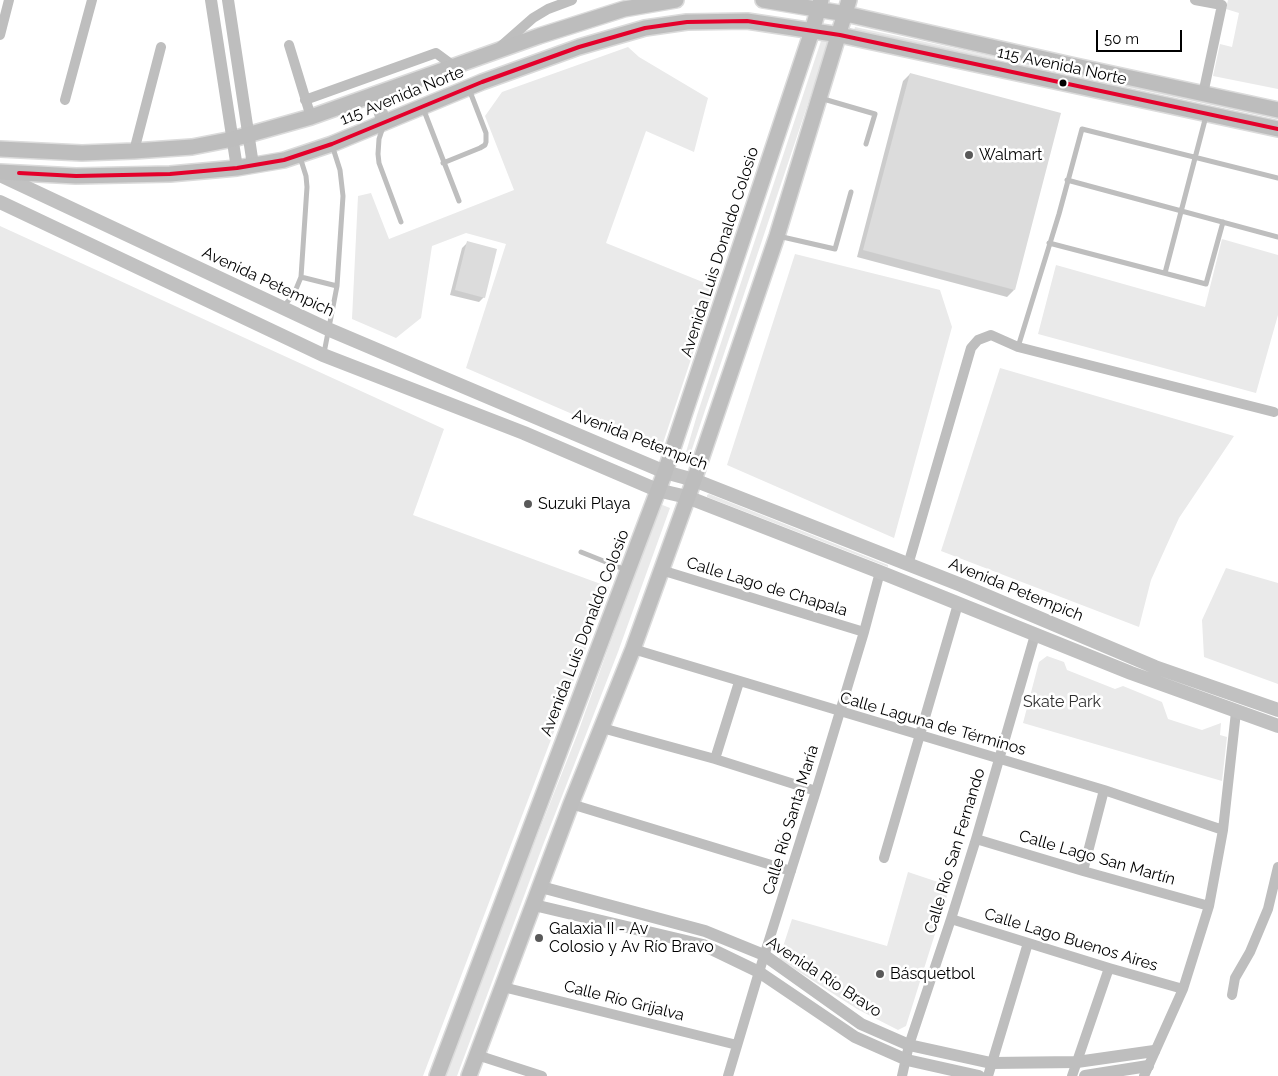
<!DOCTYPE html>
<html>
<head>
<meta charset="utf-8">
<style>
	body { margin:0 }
	#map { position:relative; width:1278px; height:1076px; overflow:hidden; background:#fff; font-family:Raleway,sans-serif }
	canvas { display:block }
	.scale { position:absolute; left:1096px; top:30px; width:86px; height:22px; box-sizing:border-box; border:2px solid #000; border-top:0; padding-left:6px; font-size:15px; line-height:18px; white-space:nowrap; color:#000; -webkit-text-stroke:4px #fff; paint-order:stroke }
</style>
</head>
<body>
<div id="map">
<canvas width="1278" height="1076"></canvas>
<div class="scale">50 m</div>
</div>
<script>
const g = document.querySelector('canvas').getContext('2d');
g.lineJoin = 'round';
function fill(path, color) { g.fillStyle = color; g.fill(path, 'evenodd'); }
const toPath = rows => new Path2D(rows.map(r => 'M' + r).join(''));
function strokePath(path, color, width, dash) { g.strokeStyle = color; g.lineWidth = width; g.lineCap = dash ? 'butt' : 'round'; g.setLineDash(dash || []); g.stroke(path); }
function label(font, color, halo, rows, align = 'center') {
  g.font = font + ' Raleway,sans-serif'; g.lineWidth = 5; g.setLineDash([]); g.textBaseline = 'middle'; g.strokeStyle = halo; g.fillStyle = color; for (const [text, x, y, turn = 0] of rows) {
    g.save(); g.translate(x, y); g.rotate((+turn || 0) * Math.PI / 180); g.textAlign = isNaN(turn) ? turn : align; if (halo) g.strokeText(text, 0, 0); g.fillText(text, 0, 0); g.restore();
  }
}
fill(toPath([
	[1228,0,1278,0,1278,89,1213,76,1220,44,1232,47,1239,13,1226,9],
	[855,27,1278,117,1278,119,913,42,854,30],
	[822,38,828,40,826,50,688,461,686,462,684,459,697,415],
	[628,47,639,57,708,98,694,152,646,131,606,243,715,287,660,452,466,368,506,244,466,233,432,246,421,318,396,338,352,319,358,196,371,193,389,239,514,190,485,116,502,92],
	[0,226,444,429,413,515,609,587,423,1076,0,1076],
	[1222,239,1278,255,1278,315,1256,393,1038,334,1056,265,1205,307],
	[795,254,940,290,952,327,894,538,727,465],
	[1000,368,1234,436,1179,518,1151,580,1139,627,941,551],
	[709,494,888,565,888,567,707,497,707,495],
	[660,504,670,508,618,652,543,845,457,1076,445,1076,524,869,577,735],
	[1226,568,1278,583,1278,684,1204,657,1202,620],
	[1047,656,1064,662,1067,670,1115,689,1123,686,1162,702,1168,719,1202,730,1221,723,1220,735,1227,737,1222,781,1023,723,1039,662],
	[908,872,950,886,906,1026,898,1030,857,1009,779,959,792,919,887,946]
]), '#eaeaea');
fill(toPath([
	[910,74,1014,290,1007,297,857,257,903,81],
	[467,243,484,297,479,302,450,295,462,248]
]), '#0003');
fill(toPath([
	[910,73,1061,113,1015,290,863,250],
	[467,241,497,249,485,298,455,290]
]), '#dcdcdc');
const primary = toPath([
	[763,0,846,14,1071,65,1278,110],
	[0,149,82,153,134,151,192,147,233,139,311,117,539,36,624,9,676,0],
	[0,172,76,176,170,174,237,168,284,160,332,144,482,82,579,47,645,28,687,22,747,21,840,35,1278,129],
	[437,1076,665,472,812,31,821,0],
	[469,1076,571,804,633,649,694,480,777,236,849,0]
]);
strokePath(primary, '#dbdbdb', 18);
strokePath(toPath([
	[820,98,875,114,866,144],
	[423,108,459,201],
	[383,127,379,139,378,154,379,163,401,222],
	[443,163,480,148,485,145,486,142,486,133,469,89],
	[1067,180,1278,237],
	[778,236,835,249,851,192],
	[1049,243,1206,284,1223,222],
	[1165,273,1206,116],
	[301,277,337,286],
	[283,307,294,294,301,277,307,187,306,176,300,157],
	[1018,347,1059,214,1082,129,1278,178],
	[324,353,337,286,343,196,340,170,332,145],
	[581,552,626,570]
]), '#bebebe', 5);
strokePath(toPath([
	[1195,0,1222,5,1203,94],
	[0,35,9,0],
	[289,45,311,117],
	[500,47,533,18,548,9,572,0],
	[65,100,92,0],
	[305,100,436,53,455,67],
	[134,151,161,47],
	[908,565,971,348,978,340,991,335,1018,347,1274,412],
	[661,570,864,632],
	[633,649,1104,790,1223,830],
	[602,728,715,759,816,791],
	[715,759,739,682],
	[571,804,791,871],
	[976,839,1083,871,1209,906],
	[884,858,958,604],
	[1083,871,1104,790],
	[951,919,1109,968,1183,989],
	[503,987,737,1045],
	[1232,995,1235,978,1250,952,1268,909,1278,867],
	[477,1055,542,1076],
	[728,1076,759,972,816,791,864,632,880,572],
	[902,1076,909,1045,951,919,976,839,1035,635],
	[988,1076,1028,943],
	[1072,1076,1109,968],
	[1144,1076,1183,989,1209,906,1223,830,1236,712]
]), '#bebebe', 10);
strokePath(toPath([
	[211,0,237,168],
	[228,0,253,165],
	[541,887,705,931,764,955,861,1024,909,1045,991,1063,1077,1062,1154,1051],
	[534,905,703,945,759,972,855,1037,907,1060,979,1076],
	[1085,1076,1148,1066]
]), '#bebebe', 12);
strokePath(toPath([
	[375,94,384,123],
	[0,175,330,330,665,472,694,480,961,585,1155,667,1278,710],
	[0,202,323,355,524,433,657,490,687,497,880,572,1131,673,1278,726]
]), '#c1c1c1', 14);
strokePath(primary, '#bdbdbd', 15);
strokePath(toPath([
	[19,173,76,176,170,174,237,168,284,160,332,144,482,82,579,47,645,28,687,22,747,21,840,35,1278,129]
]), '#e4002b', 4);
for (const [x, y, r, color] of [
	[1063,83,4.5,"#000"],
	[969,155,5,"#595959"],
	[528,504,5,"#595959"],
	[539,938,5,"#595959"],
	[880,974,5,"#595959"]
]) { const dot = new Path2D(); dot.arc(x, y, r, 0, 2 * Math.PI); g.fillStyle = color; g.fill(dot); strokePath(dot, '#fff', 2); }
label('16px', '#000', '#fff', [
	["115 Avenida Norte",1062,66,12],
	["115 Avenida Norte",402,96,-22],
	["Avenida Luis Donaldo Colosio",720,252,-72],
	["Avenida Petempich",268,282,25],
	["Avenida Petempich",640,440,21],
	["Calle Lago de Chapala",767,587,17],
	["Avenida Petempich",1016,590,22],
	["Avenida Luis Donaldo Colosio",585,633,-69],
	["Calle Laguna de Términos",933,724,16],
	["Calle Río Santa María",791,820,-73],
	["Calle Río San Fernando",955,851,-73],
	["Calle Lago San Martín",1097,858,16],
	["Calle Lago Buenos Aires",1071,940,17],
	["Avenida Río Bravo",824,977,33],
	["Calle Río Grijalva",624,1001,14]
]);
label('16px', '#000', '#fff', [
	["Walmart",979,155],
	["Suzuki Playa",538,504],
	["Galaxia II - Av",549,929],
	["Colosio y Av Río Bravo",549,947],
	["Básquetbol",890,974]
], 'left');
label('16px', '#2f2f2f', '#fff', [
	["Skate Park",1062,702]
]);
</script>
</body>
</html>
